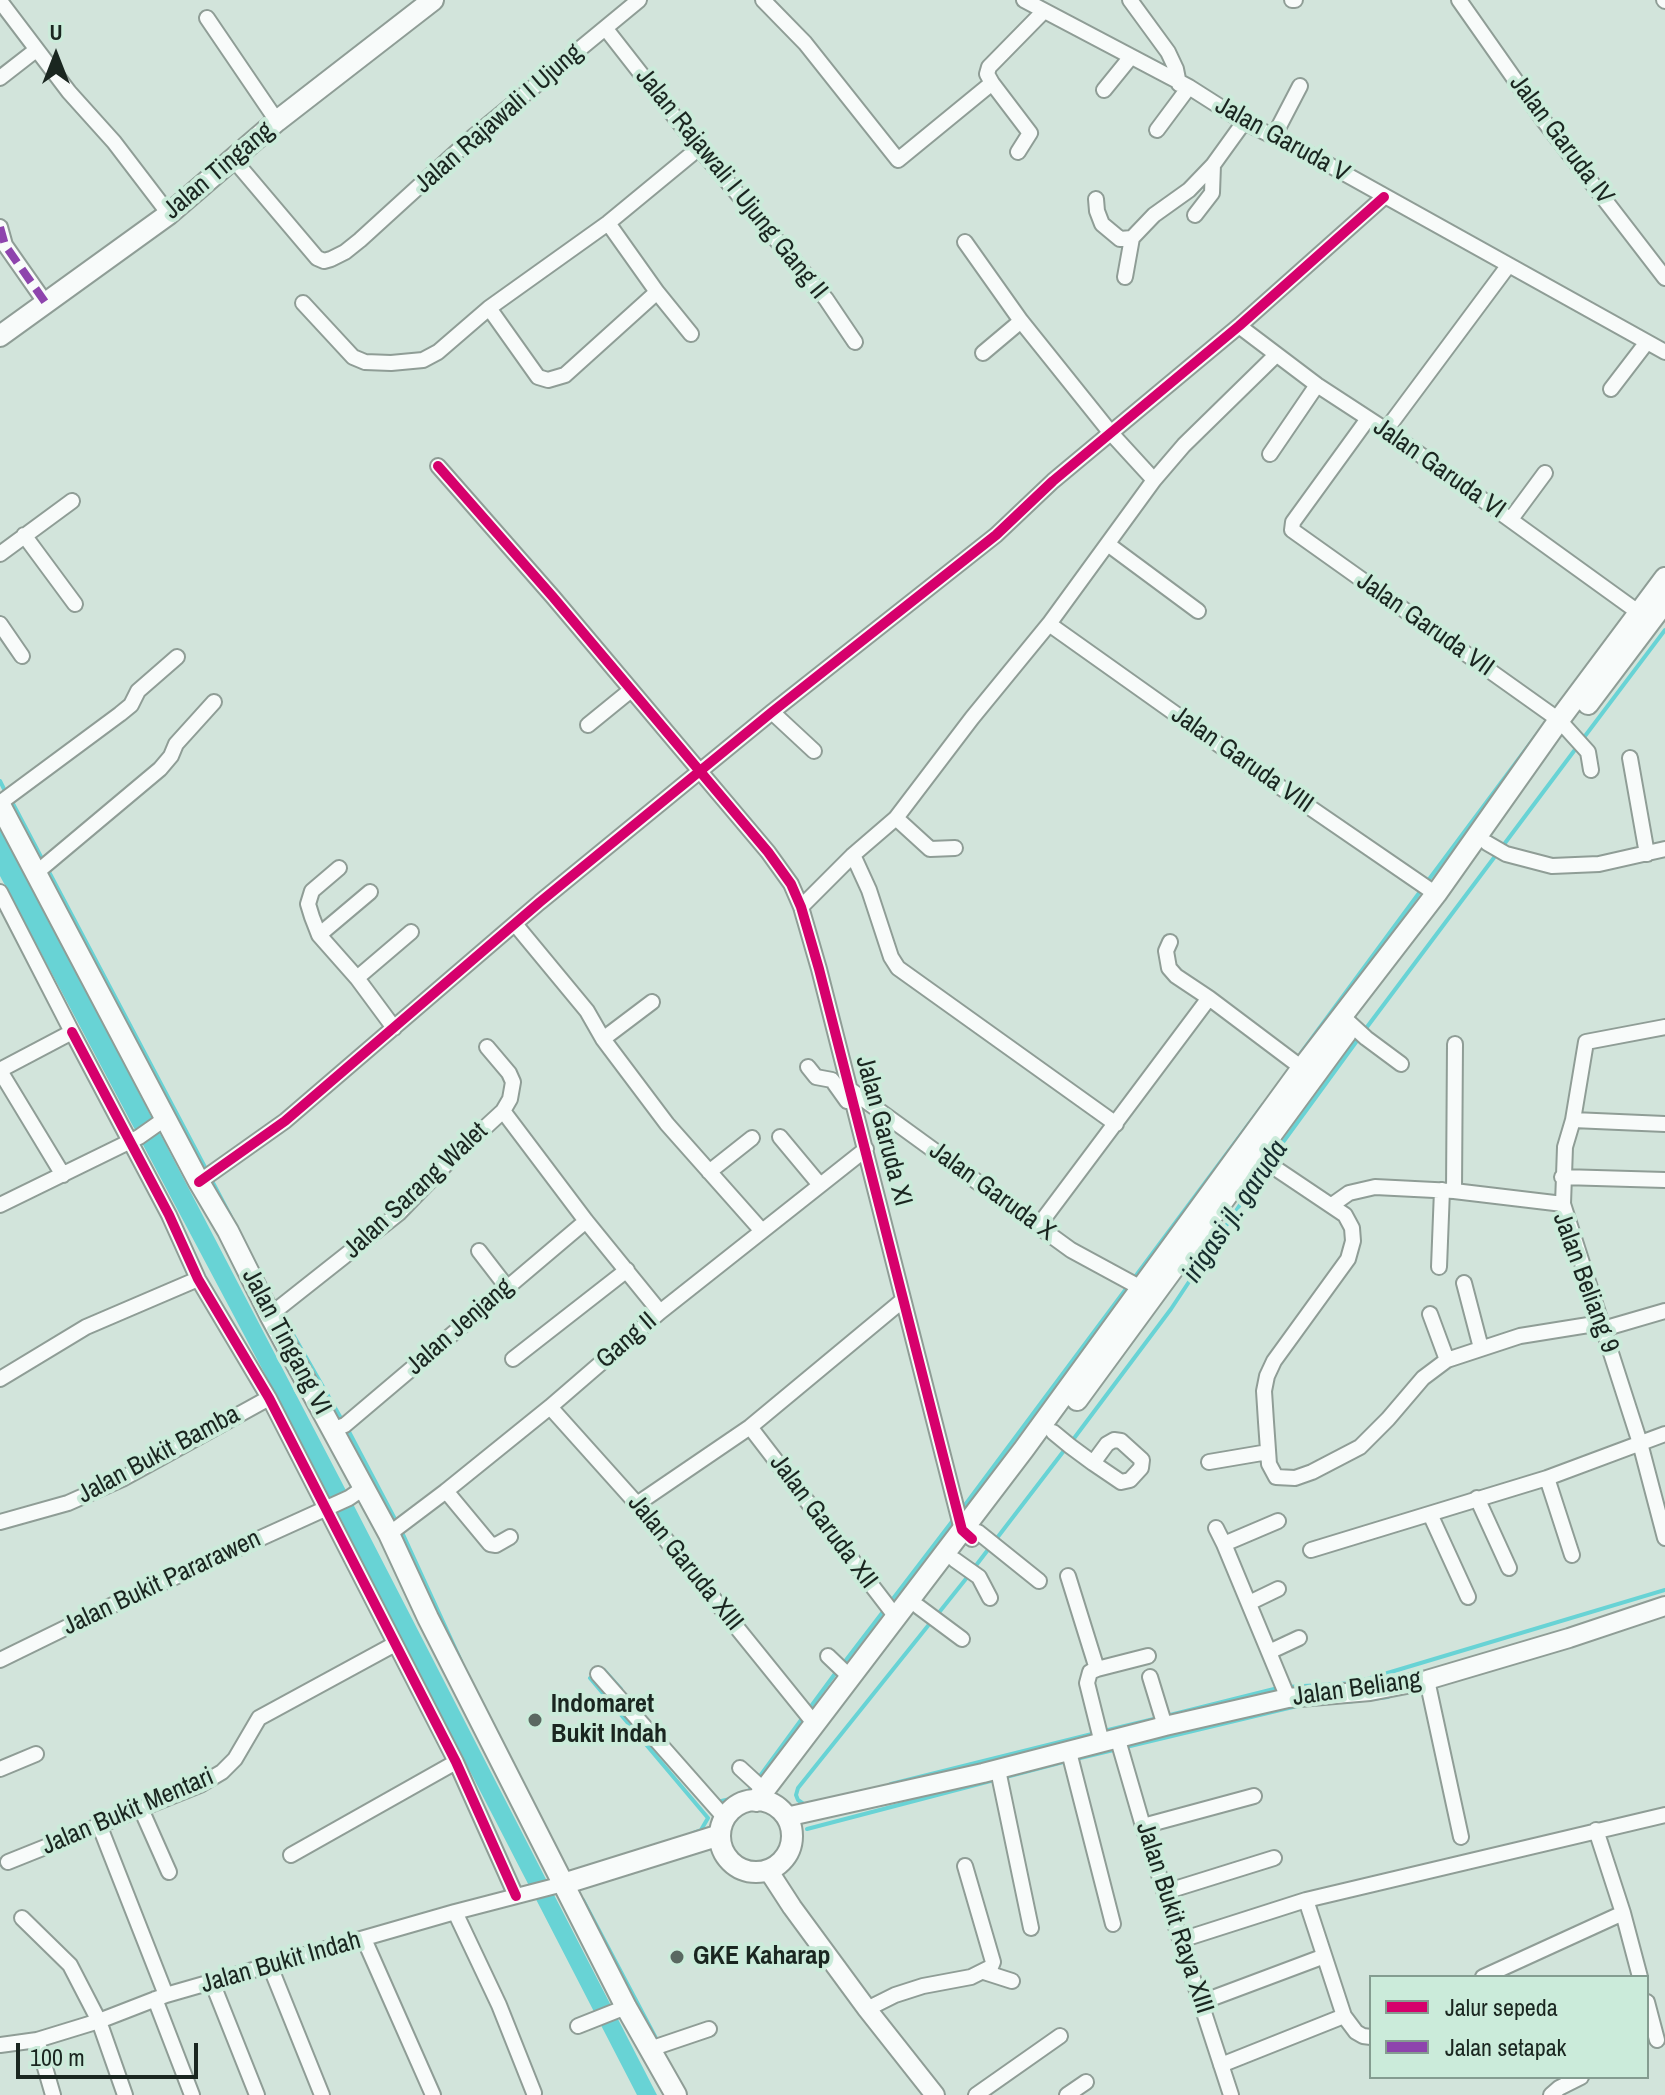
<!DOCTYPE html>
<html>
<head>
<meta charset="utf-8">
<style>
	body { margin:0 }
	#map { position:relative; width:1665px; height:2095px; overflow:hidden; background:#d2e4db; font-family:"Archivo Narrow",sans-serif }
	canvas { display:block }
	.legend { position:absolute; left:1369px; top:1975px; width:280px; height:104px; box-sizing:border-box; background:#cbebda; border:2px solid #849c90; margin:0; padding:10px 14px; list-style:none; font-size:24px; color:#1a2620 }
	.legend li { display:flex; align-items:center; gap:16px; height:40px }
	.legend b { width:40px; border:2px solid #849c90 }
	.north { position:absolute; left:16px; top:16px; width:80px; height:80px; -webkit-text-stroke:6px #cbebda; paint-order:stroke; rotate:0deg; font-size:22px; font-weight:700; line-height:32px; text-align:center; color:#1a2620 }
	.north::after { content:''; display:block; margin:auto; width:28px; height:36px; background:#1a2620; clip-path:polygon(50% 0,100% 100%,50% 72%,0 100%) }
	.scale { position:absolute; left:16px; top:2043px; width:182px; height:36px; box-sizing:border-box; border:4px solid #1a2620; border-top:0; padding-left:10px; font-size:24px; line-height:28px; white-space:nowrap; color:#1a2620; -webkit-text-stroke:6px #cbebda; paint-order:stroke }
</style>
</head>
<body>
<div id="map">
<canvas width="1665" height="2095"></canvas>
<ul class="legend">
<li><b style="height:10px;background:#d6006c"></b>Jalur sepeda</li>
<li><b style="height:10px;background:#8e44ad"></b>Jalan setapak</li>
</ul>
<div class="north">U</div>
<div class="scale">100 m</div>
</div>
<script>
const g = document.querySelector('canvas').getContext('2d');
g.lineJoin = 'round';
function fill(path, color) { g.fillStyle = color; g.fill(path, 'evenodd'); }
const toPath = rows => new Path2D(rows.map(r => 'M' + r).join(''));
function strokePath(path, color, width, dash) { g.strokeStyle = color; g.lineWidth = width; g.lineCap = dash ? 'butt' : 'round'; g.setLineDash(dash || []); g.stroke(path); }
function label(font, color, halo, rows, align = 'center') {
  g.font = font + ' "Archivo Narrow",sans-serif'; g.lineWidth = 8; g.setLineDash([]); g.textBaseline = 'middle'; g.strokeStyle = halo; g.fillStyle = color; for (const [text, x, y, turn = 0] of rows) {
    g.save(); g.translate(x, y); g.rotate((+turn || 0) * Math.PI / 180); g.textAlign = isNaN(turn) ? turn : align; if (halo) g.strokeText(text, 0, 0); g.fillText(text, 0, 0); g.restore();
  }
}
fill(toPath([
	[0,826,352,1502,657,2095,637,2095,267,1378,0,876]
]), '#68d3d5');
strokePath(toPath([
	[1582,740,1665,630],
	[0,781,6,793],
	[11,800,207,1171],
	[1427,882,1541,729],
	[1364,1031,1577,747],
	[1301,1053,1422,889],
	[1270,1160,1359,1038],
	[211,1179,231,1217],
	[279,1310,342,1420],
	[347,1428,397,1523],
	[1072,1441,1171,1309,1265,1167],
	[962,1509,1263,1105],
	[401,1530,461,1661],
	[974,1568,1066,1448],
	[937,1615,969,1575],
	[843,1664,954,1519],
	[604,1670,621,1689],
	[590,1678,708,1818,701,1830,693,1833],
	[1287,1687,1354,1683,1665,1590],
	[1345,1702,1388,1697],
	[809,1709,837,1671],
	[1166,1716,1278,1688],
	[1104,1731,1158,1718],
	[1076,1759,1297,1706],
	[891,1784,1096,1733],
	[717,1802,739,1797,749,1791,804,1716],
	[805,1805,798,1800,796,1795,798,1788,931,1622],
	[807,1829,1067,1761],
	[583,1900,659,2044]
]), '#68d3d5', 4);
const minor = toPath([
	[763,0,805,43,898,160,992,83,987,74,989,67,1044,11],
	[1024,0,1189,87,1244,122,1313,156,1665,352],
	[1130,0,1168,52,1176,69,1179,84],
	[1292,0,1295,0],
	[1459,0,1544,121,1665,278],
	[1664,0,1665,1],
	[0,1,69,92,114,142,169,214],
	[207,18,277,121],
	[606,29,699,148,826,299,855,342],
	[0,78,36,50],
	[992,83,1030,133,1018,152],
	[1104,90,1130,58],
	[1157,130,1189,87],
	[1274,136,1300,86],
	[234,160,317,258,324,261,331,259,345,252,360,240,473,137,639,0],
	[1096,199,1097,211,1102,224,1120,239,1132,238],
	[1195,215,1212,193,1213,165],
	[0,227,5,245,45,302],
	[965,242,1021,321,1110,432,1154,480],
	[1125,277,1132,238,1154,215,1189,190,1213,165,1244,122],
	[657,292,691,334],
	[303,303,353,357,365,362,391,363,423,360,438,352,489,308,608,223,699,148],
	[489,308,538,377,548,380,565,375,657,292,608,223],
	[1239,326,1317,385,1386,430,1645,617],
	[983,353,1021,321],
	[1611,389,1647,342],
	[1367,420,1293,522,1292,530,1559,720,1588,752,1591,770],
	[1386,430,1508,266],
	[1270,454,1317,385],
	[438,466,553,597,768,852,791,884,801,907,819,969,962,1530,972,1539],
	[1511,519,1545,473],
	[24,535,75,604],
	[1109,545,1198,611],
	[0,554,72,501],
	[0,624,22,656],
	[1049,624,1232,754,1436,894],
	[772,712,814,751],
	[588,725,631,690],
	[1630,758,1647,854],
	[0,803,120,714,131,705,138,691,177,657],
	[896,818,930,849,955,848],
	[1487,843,1506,854,1552,866,1599,864,1665,849],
	[853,855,869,890,891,957,898,968,1116,1124],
	[339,868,312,891,308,904,312,917,319,935,357,978,394,1028],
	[36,873,160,769,171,756,176,744,214,702],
	[0,892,72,1032,0,1070],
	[801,907,853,855,896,818,972,718,1049,624,1154,480,1184,445,1276,355],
	[515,924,587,1011,603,1039,667,1124,762,1231],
	[319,935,370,892],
	[1170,942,1166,951,1169,968,1176,976,1209,998],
	[357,978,411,932],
	[1342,1016,1366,1038,1401,1064],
	[72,1032,169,1215,198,1279,269,1398,456,1762,516,1896],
	[603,1039,652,1002],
	[808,1067,816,1077,832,1080,847,1101],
	[0,1071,63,1175],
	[848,1088,1071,1250,1141,1288],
	[503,1111,586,1221,660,1312],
	[1573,1120,1665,1124],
	[780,1137,820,1185],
	[1254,1158,1275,1168,1345,1215,1352,1228,1353,1241,1348,1259,1274,1361,1267,1376,1264,1391,1266,1422,1269,1464,1276,1477,1295,1478,1312,1472,1360,1447,1388,1419,1423,1378,1447,1360,1520,1336,1601,1323],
	[709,1172,752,1138],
	[1562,1177,1665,1180],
	[199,1182,285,1121,540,902,772,712,996,535,1053,481,1239,326,1384,197],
	[1454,1191,1455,1044],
	[1563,1204,1565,1147,1573,1120,1586,1042,1665,1027],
	[0,1205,139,1137,166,1118],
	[1332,1205,1349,1193,1375,1187,1454,1191,1563,1204,1640,1443,1665,1538],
	[1039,1225,1209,998,1302,1068],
	[479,1251,506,1286],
	[1439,1267,1442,1190],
	[1464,1283,1481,1348],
	[1430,1314,1447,1360],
	[270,1315,399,1213,452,1158,503,1111,510,1099,513,1082,509,1073,487,1047],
	[1603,1329,1665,1311],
	[513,1359,627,1270],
	[0,1379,86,1327,198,1279],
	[550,1407,637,1504,814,1723],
	[750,1427,896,1617],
	[332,1430,345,1425,586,1221],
	[1053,1432,1070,1446,1093,1463,1121,1482,1130,1480,1141,1468,1142,1460,1121,1441,1114,1440,1107,1444,1093,1463],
	[1209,1462,1268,1452],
	[1547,1478,1572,1555],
	[446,1491,490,1544,496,1545,510,1537],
	[1477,1498,1509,1568],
	[637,1504,750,1427,903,1300],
	[1430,1514,1468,1597],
	[1278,1521,1224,1544,1288,1698],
	[0,1522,68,1503,122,1479,269,1398],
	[1216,1528,1224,1544],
	[978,1532,1039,1581],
	[389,1534,446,1491,550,1407,660,1312,866,1149],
	[1311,1550,1547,1478,1665,1434],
	[955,1560,979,1577,990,1598],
	[1068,1576,1097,1669,1090,1672,1087,1683,1102,1743],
	[1249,1603,1278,1589],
	[919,1607,962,1639],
	[1269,1652,1299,1638],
	[828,1656,850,1677],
	[0,1660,102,1610,349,1498,362,1489],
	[1097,1669,1148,1656],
	[598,1674,725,1818],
	[1150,1677,1165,1726],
	[1427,1680,1461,1837],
	[1118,1740,1143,1826,1231,2095],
	[1069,1752,1113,1924],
	[740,1768,765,1791],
	[0,1769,36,1754],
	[998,1770,1031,1928],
	[141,1809,169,1872],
	[1143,1826,1254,1796],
	[100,1827,166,1995],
	[1596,1830,1623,1913,1640,1977],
	[291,1855,456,1762],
	[8,1862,200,1785,222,1772,235,1759,259,1718,395,1644],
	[1165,1892,1274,1858],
	[1306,1900,1344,2016,1356,2032,1363,2036,1371,2037],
	[455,1912,499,2005,534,2093],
	[22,1918,70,1965,99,2021,125,2095],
	[364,1939,433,2095],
	[1181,1940,1306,1900,1665,1815],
	[270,1966,322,2095],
	[984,1972,1012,1981],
	[1483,1977,1623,1913],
	[212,1982,257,2095],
	[155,1999,192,2095],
	[1202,2002,1322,1957],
	[1647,2002,1657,2040],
	[867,2009,895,1995,923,1986,971,1977,991,1967,993,1962,965,1866],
	[578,2026,626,2007],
	[37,2040,53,2095],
	[0,2045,37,2040,99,2021,166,1995,455,1912,563,1884],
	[650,2049,709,2029],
	[1221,2065,1344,2016],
	[976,2095,1060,2036],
	[1067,2095,1086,2082],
	[1551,2095,1559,2088,1581,2077]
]);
const tertiary = toPath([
	[786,1817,983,1773,1165,1726,1288,1698,1370,1691,1427,1680,1569,1638,1665,1606],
	[768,1870,792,1907,867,2009,935,2095]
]);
const secondary = toPath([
	[0,336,169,214,277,121,433,0],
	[1588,704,1665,602],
	[0,805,199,1182,228,1231,270,1315,389,1534,428,1618,626,2007,676,2095],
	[1077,1400,1346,1033],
	'720 1836a36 36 0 1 1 72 0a36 36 0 1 1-72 0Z',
	[756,1801,1024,1449,1302,1068,1436,894,1559,720,1665,578],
	[563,1884,720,1835]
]);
strokePath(minor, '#8f9d96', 18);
strokePath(tertiary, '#8f9d96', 22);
strokePath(secondary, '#8f9d96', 24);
strokePath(minor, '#f8fbfa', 14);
strokePath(tertiary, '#f8fbfa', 18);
strokePath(secondary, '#f8fbfa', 20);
strokePath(toPath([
	[0,227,5,245,45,302]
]), '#8e44ad', 8, [16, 8]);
strokePath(toPath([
	[438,466,553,597,768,852,791,884,801,907,819,969,962,1530,972,1539],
	[72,1032,169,1215,198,1279,269,1398,456,1762,516,1896],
	[199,1182,285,1121,540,902,772,712,996,535,1053,481,1239,326,1384,197]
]), '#d6006c', 10);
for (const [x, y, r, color] of [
	[535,1720,8,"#5a6861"],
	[677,1957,8,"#5a6861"]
]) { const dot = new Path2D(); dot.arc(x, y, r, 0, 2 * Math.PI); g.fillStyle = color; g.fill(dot); strokePath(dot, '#cbebda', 3); }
label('26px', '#1a2620', '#cbebda', [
	["Jalan Rajawali I Ujung",499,119,-41],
	["Jalan Garuda V",1282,140,29],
	["Jalan Garuda IV",1561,140,53],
	["Jalan Tingang",219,171,-40],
	["Jalan Rajawali I Ujung Gang II",731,184,51],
	["Jalan Garuda VI",1439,469,35],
	["Jalan Garuda VII",1425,625,35],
	["Jalan Garuda VIII",1242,760,35],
	["Jalan Garuda XI",883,1131,75],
	["Jalan Sarang Walet",416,1191,-43],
	["Jalan Garuda X",992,1192,36],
	["Jalan Beliang 9",1585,1283,70],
	["Jalan Jenjang",460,1327,-41],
	["Gang II",627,1341,-41],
	["Jalan Tingang VI",286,1342,62],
	["Jalan Bukit Bamba",159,1455,-28],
	["Jalan Garuda XII",823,1522,53],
	["Jalan Garuda XIII",685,1563,51],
	["Jalan Bukit Pararawen",162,1583,-25],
	["Jalan Beliang",1357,1689,-8],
	["Jalan Bukit Mentari",128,1812,-23],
	["Jalan Bukit Raya XIII",1174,1918,72],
	["Jalan Bukit Indah",281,1963,-16]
]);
label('bold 26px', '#1a2620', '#cbebda', [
	["Indomaret",551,1705],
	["Bukit Indah",551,1735],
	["GKE Kaharap",693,1957]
], 'left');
label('italic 28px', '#172e2f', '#cbebda', [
	["irigasi jl. garuda",1236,1212,-56]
]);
</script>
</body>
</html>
